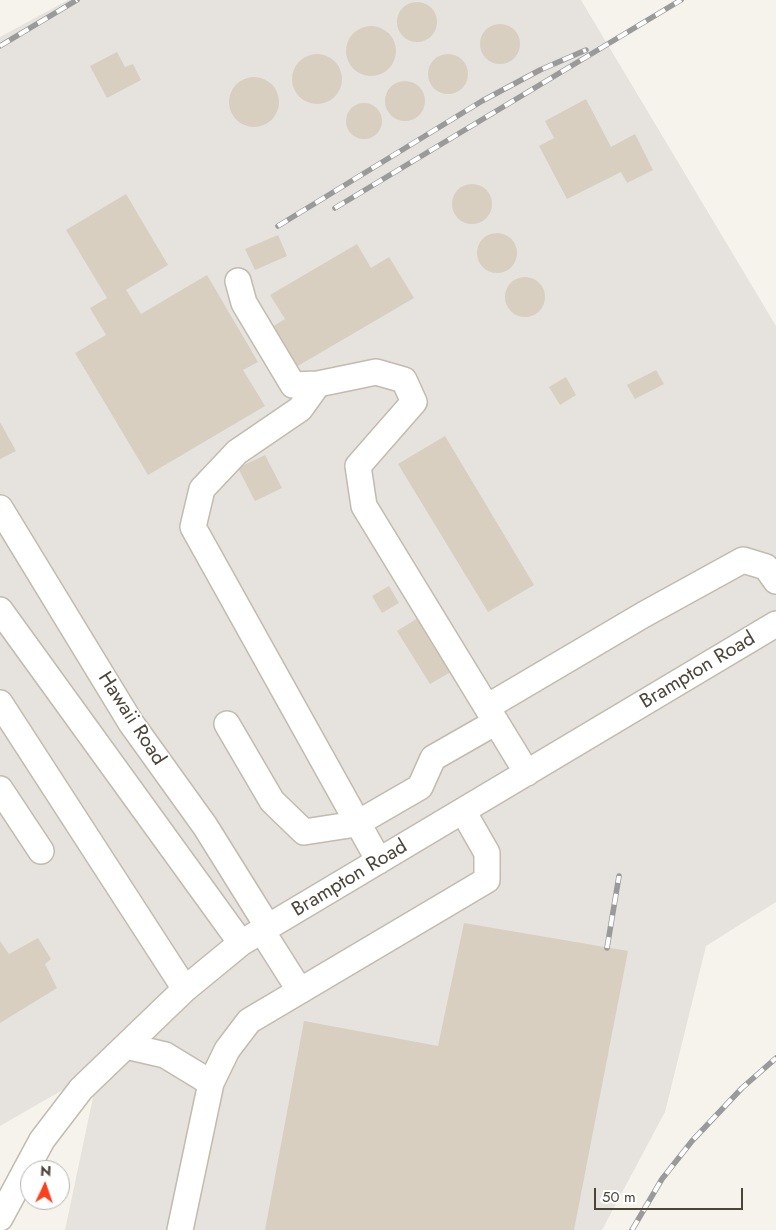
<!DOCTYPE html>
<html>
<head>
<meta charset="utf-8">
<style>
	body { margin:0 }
	#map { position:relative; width:776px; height:1230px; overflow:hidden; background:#f6f3ec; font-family:Jost,sans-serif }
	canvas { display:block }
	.north { position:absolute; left:20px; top:1160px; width:50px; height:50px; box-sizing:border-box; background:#fff; border:1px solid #b7b4b0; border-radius:50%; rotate:3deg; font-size:14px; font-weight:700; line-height:20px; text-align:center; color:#4b4439 }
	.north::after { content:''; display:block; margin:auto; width:18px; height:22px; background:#fc3f1d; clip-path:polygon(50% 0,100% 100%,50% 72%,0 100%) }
	.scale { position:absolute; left:594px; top:1188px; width:149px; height:22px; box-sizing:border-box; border:2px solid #4b4439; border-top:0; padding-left:6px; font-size:15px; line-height:18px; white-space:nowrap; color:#4b4439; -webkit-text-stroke:4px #fff; paint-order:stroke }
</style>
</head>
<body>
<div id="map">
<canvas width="776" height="1230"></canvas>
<div class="north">N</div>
<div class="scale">50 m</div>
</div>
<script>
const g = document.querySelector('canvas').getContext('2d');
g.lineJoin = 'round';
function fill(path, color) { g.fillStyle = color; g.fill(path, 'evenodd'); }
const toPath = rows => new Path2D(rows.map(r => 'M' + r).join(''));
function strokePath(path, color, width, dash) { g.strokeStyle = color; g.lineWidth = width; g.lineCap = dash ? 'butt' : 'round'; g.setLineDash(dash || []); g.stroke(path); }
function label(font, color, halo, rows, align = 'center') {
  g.font = font + ' Jost,sans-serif'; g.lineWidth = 4; g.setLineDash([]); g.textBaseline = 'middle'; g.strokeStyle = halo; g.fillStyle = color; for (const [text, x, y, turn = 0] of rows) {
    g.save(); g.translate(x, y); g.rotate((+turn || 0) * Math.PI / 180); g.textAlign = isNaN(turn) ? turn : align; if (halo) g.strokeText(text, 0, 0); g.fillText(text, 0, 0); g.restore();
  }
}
fill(toPath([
	[68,0,581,0,776,326,776,902,706,946,665,1112,602,1230,65,1230,99,1069,0,1126,0,37]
]), '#e6e2dd');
fill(toPath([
	'397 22a20 20 0 1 1 40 0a20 20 0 1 1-40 0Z',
	'480 44a20 20 0 1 1 40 0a20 20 0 1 1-40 0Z',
	'346 51a25 25 0 1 1 50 0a25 25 0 1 1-50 0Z',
	[117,52,125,67,133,64,141,80,107,98,90,66],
	'428 74a20 20 0 1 1 40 0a20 20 0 1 1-40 0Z',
	'292 79a25 25 0 1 1 50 0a25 25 0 1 1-50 0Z',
	'229 102a25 25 0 1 1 50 0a25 25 0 1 1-50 0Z',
	'385 101a20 20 0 1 1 40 0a20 20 0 1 1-40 0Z',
	[586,99,611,147,635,134,653,170,627,183,621,172,567,199,539,146,554,138,545,121],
	'346 121a18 18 0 1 1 36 0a18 18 0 1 1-36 0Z',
	'452 204a20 20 0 1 1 40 0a20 20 0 1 1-40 0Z',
	[126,194,168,265,126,290,141,314,207,275,258,362,243,370,265,406,148,475,75,353,106,335,90,308,107,298,66,230],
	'477 253a20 20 0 1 1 40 0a20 20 0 1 1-40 0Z',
	[278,235,287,256,255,270,245,249],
	[357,244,371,268,389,257,414,298,296,367,272,327,285,319,270,295],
	'505 297a20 20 0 1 1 40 0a20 20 0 1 1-40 0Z',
	[656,370,664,384,635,399,627,385],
	[566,377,576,395,560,405,549,387],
	[0,422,16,451,0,459],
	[445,436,534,585,488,612,398,464],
	[265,455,282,488,255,501,238,468],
	[389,586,399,603,382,613,372,596],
	[423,615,456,669,430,684,397,631],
	[464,923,628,951,574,1230,265,1230,304,1021,438,1046],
	[38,938,51,959,45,964,57,988,0,1023,0,941,9,954]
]), '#d8cfc1');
const minor = toPath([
	[238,281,244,303,293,385,318,384,376,372,404,380,414,402,358,466,364,506,527,773],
	[318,384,300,409,237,452,202,489,193,527,379,861],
	[0,508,131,723,205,826,268,927],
	[0,610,241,943],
	[0,703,185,989],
	[487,707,643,615,743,560,766,567,776,581],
	[227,724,272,801,304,832,356,824,420,787,433,758,496,722],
	[0,789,41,851],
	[262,931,300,991],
	[126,1046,165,1055,211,1083],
	[0,1218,42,1140,81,1089,185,989,241,943,776,624],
	[180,1230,211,1083,227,1050,249,1021,487,880,487,853,463,811]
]);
strokePath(minor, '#c2bbae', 28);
strokePath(minor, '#fff', 25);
const rail = toPath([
	[0,46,77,0],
	[335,208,681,0],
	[278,226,482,101,540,70,586,50],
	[607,948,619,876],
	[632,1230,662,1179,692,1141,742,1088,776,1058]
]);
strokePath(rail, '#9a9a9a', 5.5);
strokePath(rail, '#fff', 4, [11]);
label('20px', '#4b4439', '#fff', [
	["Brampton Road",698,671,-31],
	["Hawaii Road",131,719,57],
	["Brampton Road",350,879,-31]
]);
</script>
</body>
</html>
